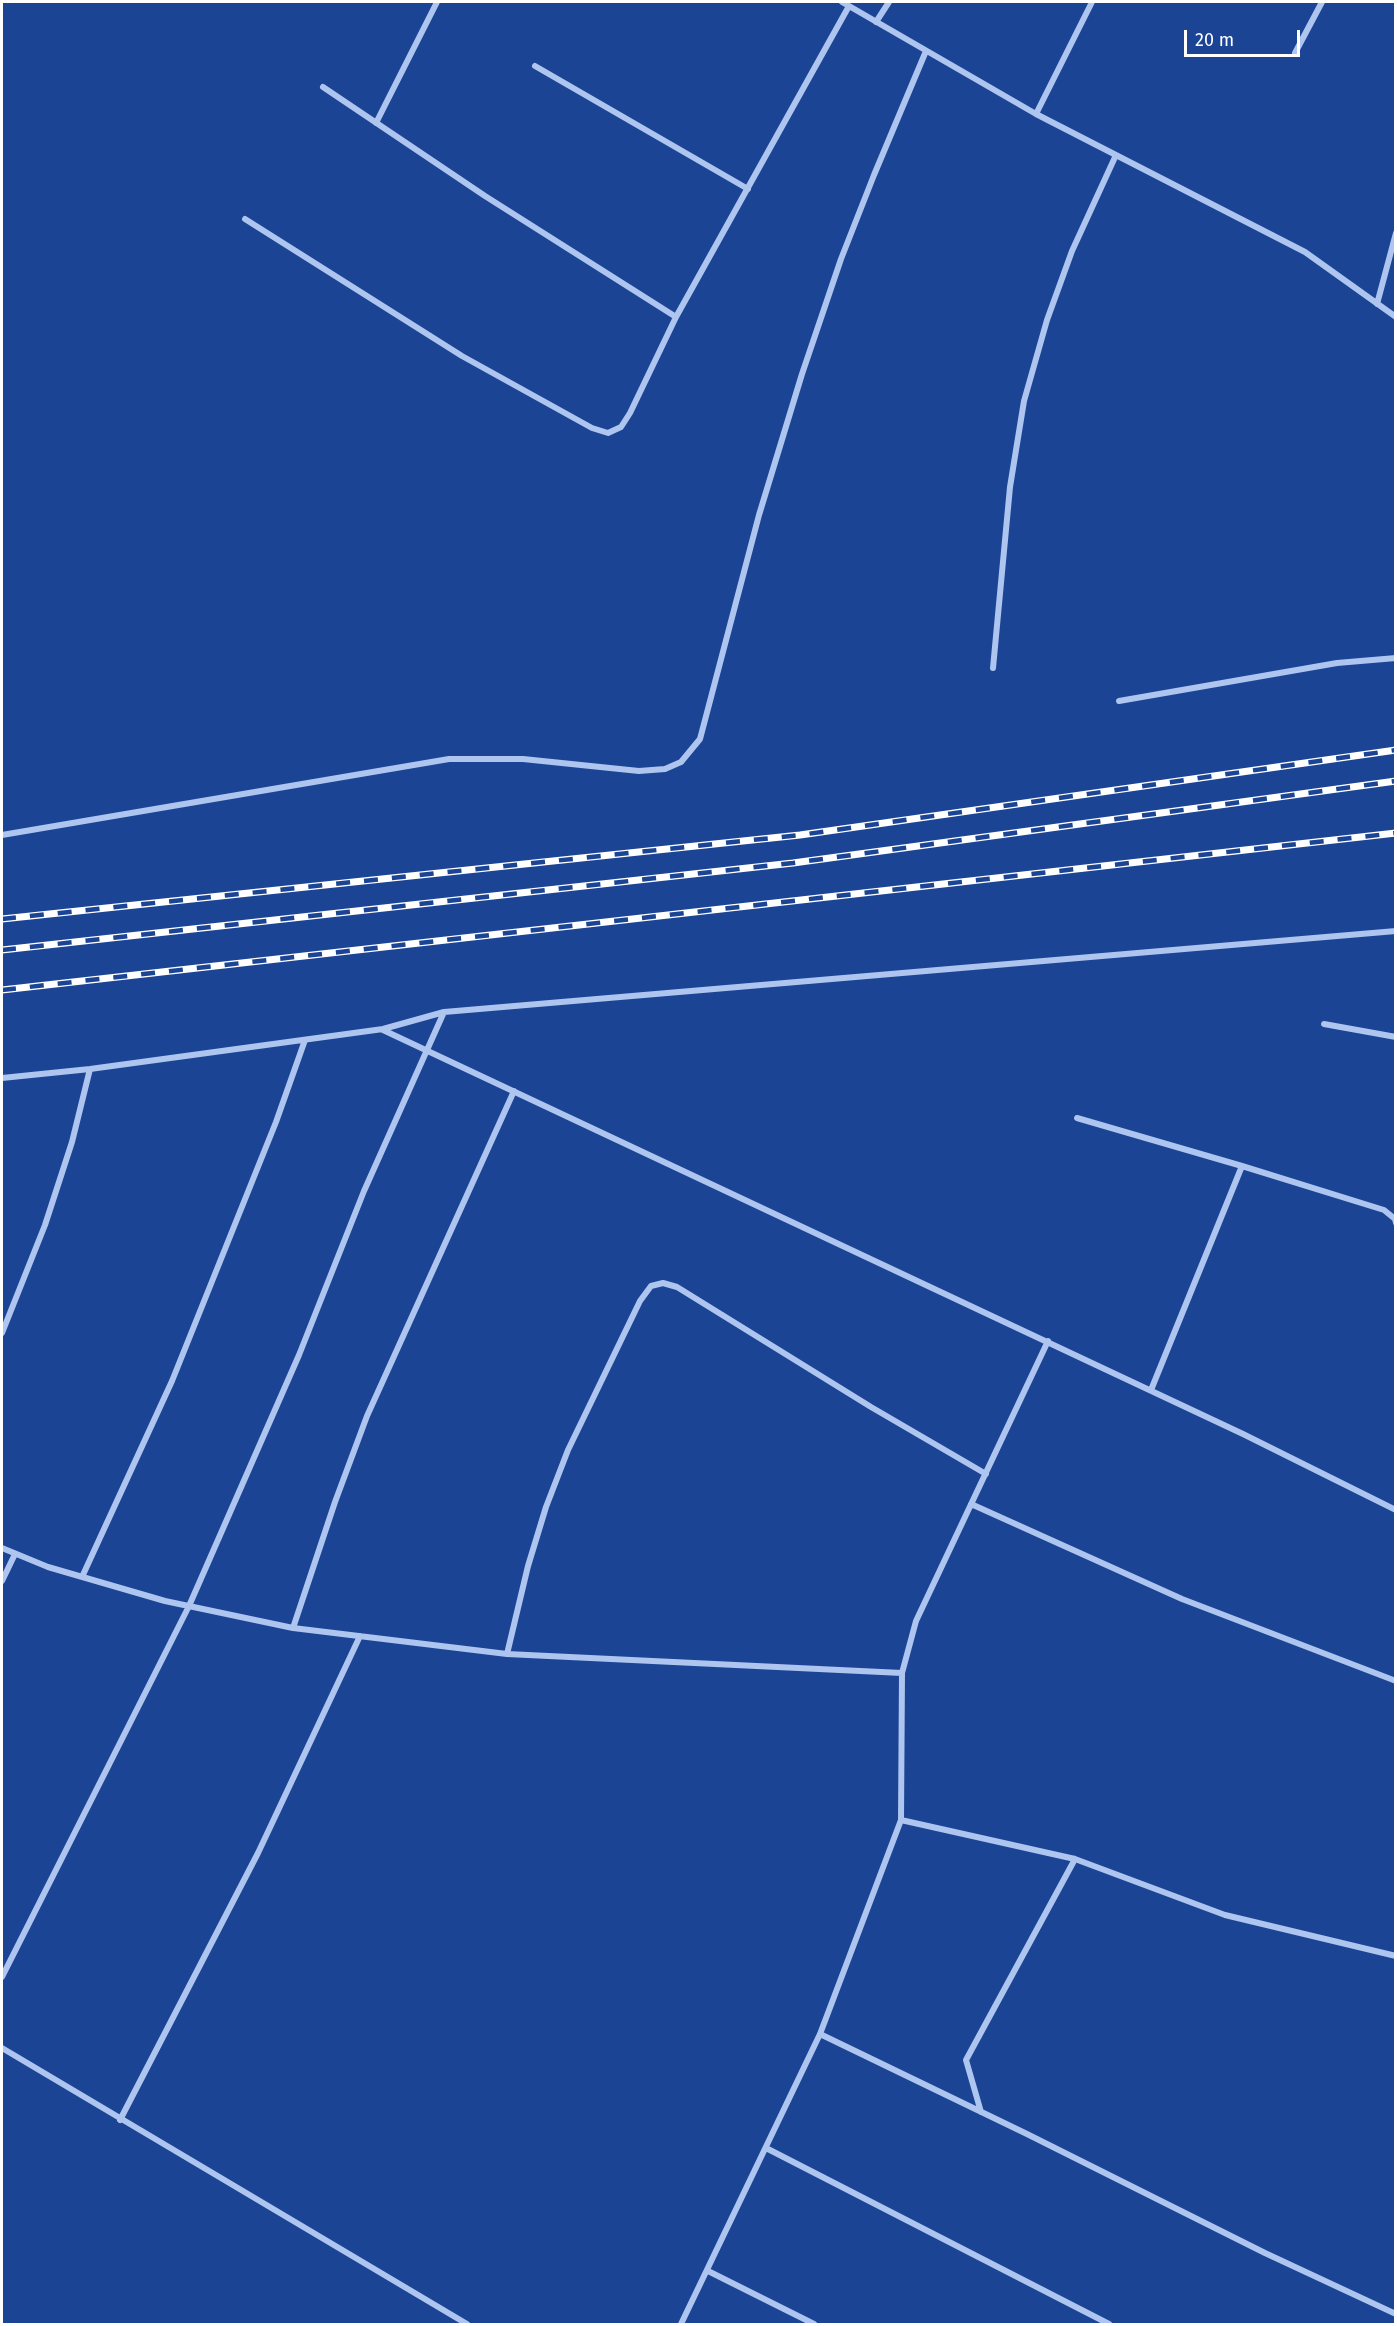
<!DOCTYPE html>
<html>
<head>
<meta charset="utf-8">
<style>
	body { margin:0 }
	#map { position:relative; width:1397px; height:2326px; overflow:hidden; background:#1b4495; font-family:"Fira Sans",sans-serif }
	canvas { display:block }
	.frame { position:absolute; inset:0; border:3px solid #fff; pointer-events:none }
	.scale { position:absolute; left:1184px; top:30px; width:116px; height:27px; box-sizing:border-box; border:3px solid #fff; border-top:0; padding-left:8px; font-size:18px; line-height:21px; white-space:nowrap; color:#fff; -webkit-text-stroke:4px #1b4495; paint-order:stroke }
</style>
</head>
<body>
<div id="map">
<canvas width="1397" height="2326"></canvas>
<div class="frame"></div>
<div class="scale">20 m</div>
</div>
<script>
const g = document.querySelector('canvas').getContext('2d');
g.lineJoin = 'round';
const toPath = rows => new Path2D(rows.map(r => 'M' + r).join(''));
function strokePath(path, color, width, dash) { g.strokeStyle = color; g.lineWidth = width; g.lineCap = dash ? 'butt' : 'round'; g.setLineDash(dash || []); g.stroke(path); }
strokePath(toPath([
	[842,2,1036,114,1305,252,1396,317],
	[876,22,889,2],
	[1295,53,1322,2],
	[535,66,748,189],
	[323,87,485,196,676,317],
	[1036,114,1092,2],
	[376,123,437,2],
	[245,219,462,356,592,428,608,433,621,427,630,413,676,317,849,6],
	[1377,304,1396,233],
	[993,668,1010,487,1024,401,1047,320,1072,251,1116,155],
	[1119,701,1337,663,1396,658],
	[2,835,449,759,523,759,639,771,665,769,681,762,700,739,759,515,802,374,841,259,874,175,926,51],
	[1324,1024,1396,1037],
	[383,1030,1243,1434,1396,1510],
	[2,1078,90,1069,383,1029,444,1012,1396,931],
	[1077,1118,1242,1166,1384,1210,1395,1219,1396,1223],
	[2,1333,45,1225,72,1142,90,1069],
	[1151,1390,1242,1166],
	[971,1504,1182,1599,1396,1681],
	[2,1548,48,1567,165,1601,293,1628,507,1654,902,1673],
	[82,1577,172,1381,276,1122,305,1040],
	[2,1581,15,1554],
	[293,1628,335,1502,367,1416,514,1091],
	[507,1654,528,1566,546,1507,568,1450,640,1301,651,1286,663,1283,677,1287,871,1407,986,1474],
	[901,1820,1075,1859,1225,1915,1396,1956],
	[2,1977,189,1606,299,1355,364,1191,444,1012],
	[820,2034,1027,2134,1265,2253,1396,2314],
	[2,2048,467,2324],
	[981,2112,966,2060,1075,1859],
	[120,2120,258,1853,360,1636],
	[766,2148,1109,2324],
	[708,2271,814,2324],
	[681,2324,820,2034,901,1820,902,1673,916,1621,1048,1341]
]), '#adc5ef', 6);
const rail = toPath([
	[2,919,800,835,1396,750],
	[2,950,793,863,1396,781],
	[2,990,1396,833]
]);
strokePath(rail, '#fff', 7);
strokePath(rail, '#1b4495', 4.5, [14]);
</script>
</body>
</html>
